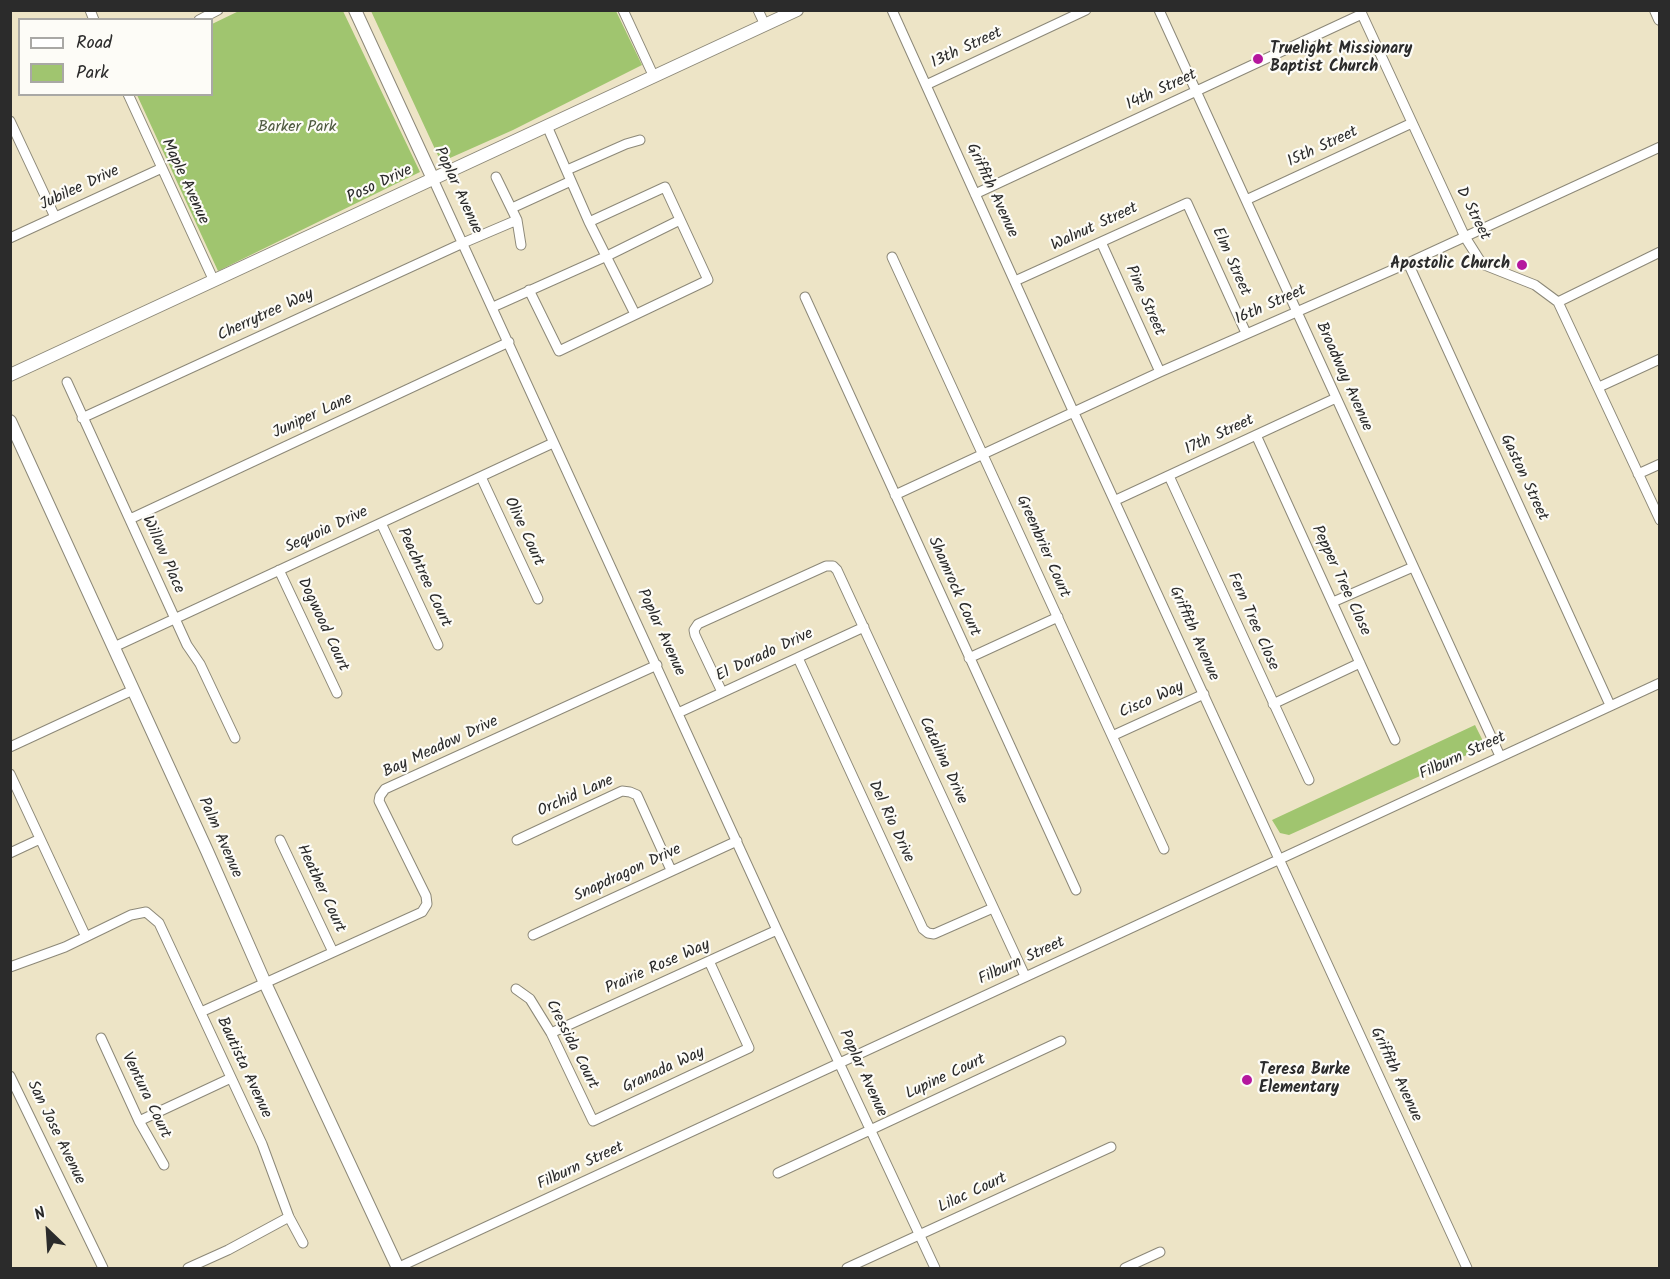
<!DOCTYPE html>
<html>
<head>
<meta charset="utf-8">
<style>
	body { margin:0 }
	#map { position:relative; width:1670px; height:1279px; overflow:hidden; background:#ede4c6; font-family:Kalam,sans-serif }
	canvas { display:block }
	.frame { position:absolute; inset:0; border:12px solid #2b2b2b; pointer-events:none }
	.legend { position:absolute; left:18px; top:18px; width:195px; height:78px; box-sizing:border-box; background:#fdfcf7; border:2px solid #a9a8a5; margin:0; padding:8px 10px; list-style:none; font-size:18px; color:#2b2b2b }
	.legend li { display:flex; align-items:center; gap:12px; height:30px }
	.legend b { width:30px; border:2px solid #a9a8a5 }
	.north { position:absolute; left:18px; top:1201px; width:60px; height:60px; -webkit-text-stroke:4px #fdfcf7; paint-order:stroke; rotate:335deg; font-size:16px; font-weight:700; line-height:24px; text-align:center; color:#2b2b2b }
	.north::after { content:''; display:block; margin:auto; width:21px; height:27px; background:#2b2b2b; clip-path:polygon(50% 0,100% 100%,50% 72%,0 100%) }
</style>
</head>
<body>
<div id="map">
<canvas width="1670" height="1279"></canvas>
<div class="frame"></div>
<ul class="legend">
<li><b style="height:8px;background:#fff"></b>Road</li>
<li><b style="height:16px;background:#a0c56f"></b>Park</li>
</ul>
<div class="north">N</div>
</div>
<script>
const g = document.querySelector('canvas').getContext('2d');
g.lineJoin = 'round';
function fill(path, color) { g.fillStyle = color; g.fill(path, 'evenodd'); }
const toPath = rows => new Path2D(rows.map(r => 'M' + r).join(''));
function strokePath(path, color, width, dash) { g.strokeStyle = color; g.lineWidth = width; g.lineCap = dash ? 'butt' : 'round'; g.setLineDash(dash || []); g.stroke(path); }
function label(font, color, halo, rows, align = 'center') {
  g.font = font + ' Kalam,sans-serif'; g.lineWidth = 4.5; g.setLineDash([]); g.textBaseline = 'middle'; g.strokeStyle = halo; g.fillStyle = color; for (const [text, x, y, turn = 0] of rows) {
    g.save(); g.translate(x, y); g.rotate((+turn || 0) * Math.PI / 180); g.textAlign = isNaN(turn) ? turn : align; if (halo) g.strokeText(text, 0, 0); g.fillText(text, 0, 0); g.restore();
  }
}
fill(toPath([
	[241,10,343,11,420,172,218,271,137,95,212,94,212,24],
	[371,11,616,11,642,65,513,130,441,162],
	[1475,725,1482,739,1480,749,1289,835,1280,833,1272,820]
]), '#a0c56f');
const minor = toPath([
	[90,10,94,20],
	[623,10,654,77],
	[758,10,765,25],
	[892,10,1074,413,1467,1268],
	[1159,10,1500,756],
	[1360,10,1465,237,1482,264,1535,285,1558,302,1660,520],
	[199,20,218,10],
	[926,85,1086,10],
	[128,94,214,281],
	[10,121,55,217],
	[547,126,589,222,635,314],
	[567,170,626,144,640,140],
	[496,177,517,220,521,245],
	[433,179,777,930,935,1268],
	[975,194,1362,14],
	[1246,200,1412,123],
	[512,208,571,181],
	[10,238,162,168],
	[1101,242,1160,372],
	[892,257,1164,849],
	[1408,263,1610,705],
	[1015,281,1187,203,1246,333],
	[529,290,559,351,708,280,665,187,589,222],
	[805,297,1076,890],
	[1558,302,1660,252],
	[493,307,607,256,680,220],
	[67,382,187,645,200,664,235,738],
	[1599,387,1660,359],
	[82,418,463,243,517,220],
	[1256,435,1395,740],
	[1638,474,1660,464],
	[1169,476,1309,780],
	[481,477,538,599],
	[895,495,1160,372,1408,263,1660,147],
	[1116,500,1336,398],
	[130,519,509,342],
	[381,523,438,645],
	[279,570,337,693],
	[1333,602,1413,567],
	[114,647,553,443],
	[798,658,923,929,928,933,934,934,993,908],
	[969,658,1058,617],
	[722,692,695,635,694,630,698,624,826,566,833,566,837,570,1025,976],
	[1273,704,1360,663],
	[678,713,864,627],
	[1112,736,1204,694],
	[10,747,133,690],
	[10,774,86,937],
	[280,840,333,952],
	[517,840,622,791,630,792,637,795,671,870],
	[10,853,40,839],
	[533,935,737,841],
	[10,967,65,947,131,915,146,912,159,923,262,1144,289,1217,303,1243],
	[516,989,530,999,551,1033,593,1121,749,1048,709,961],
	[201,1012,422,912,427,904,426,896,379,801,380,796,385,789,657,665],
	[551,1033,777,930],
	[101,1038,139,1121,164,1165],
	[10,1076,103,1268],
	[139,1121,231,1078],
	[778,1173,1061,1041],
	[188,1268,228,1250,289,1217],
	[397,1268,1660,683],
	[847,1268,1111,1147],
	[1125,1268,1160,1252]
]);
const major = toPath([
	[355,10,433,179],
	[1656,10,1660,19],
	[10,375,797,10],
	[10,421,207,851,265,983,398,1268]
]);
strokePath(minor, '#8c8878', 11);
strokePath(major, '#8c8878', 14);
strokePath(minor, '#fff', 9);
strokePath(major, '#fff', 12);
for (const [x, y, r, color] of [
	[1258,59,6,"#b5179e"],
	[1522,265,6,"#b5179e"],
	[1247,1080,6,"#b5179e"]
]) { const dot = new Path2D(); dot.arc(x, y, r, 0, 2 * Math.PI); g.fillStyle = color; g.fill(dot); strokePath(dot, '#fdfcf7', 2); }
label('16px', '#2b2b2b', '#fdfcf7', [
	["13th Street",967,49,-25],
	["14th Street",1162,91,-25],
	["15th Street",1323,148,-25],
	["Maple Avenue",184,182,65],
	["Poso Drive",380,185,-25],
	["Jubilee Drive",80,189,-25],
	["Poplar Avenue",457,191,65],
	["Griffith Avenue",991,191,65],
	["D Street",1472,214,63],
	["Walnut Street",1095,228,-25],
	["Elm Street",1230,262,66],
	["Pine Street",1144,301,66],
	["16th Street",1271,306,-24],
	["Cherrytree Way",266,316,-25],
	["Broadway Avenue",1343,377,66],
	["Juniper Lane",313,417,-25],
	["17th Street",1220,436,-25],
	["Gaston Street",1523,478,65],
	["Sequoia Drive",327,531,-25],
	["Olive Court",523,532,65],
	["Greenbrier Court",1042,547,66],
	["Willow Place",162,555,66],
	["Peachtree Court",423,578,65],
	["Pepper Tree Close",1340,581,65],
	["Shamrock Court",953,587,66],
	["Fern Tree Close",1252,622,66],
	["Dogwood Court",322,625,65],
	["Poplar Avenue",660,633,65],
	["Griffith Avenue",1193,634,66],
	["El Dorado Drive",765,656,-25],
	["Cisco Way",1152,701,-24],
	["Bay Meadow Drive",441,748,-25],
	["Filburn Street",1463,757,-25],
	["Catalina Drive",942,761,65],
	["Orchid Lane",576,797,-24],
	["Del Rio Drive",890,822,65],
	["Palm Avenue",219,838,66],
	["Snapdragon Drive",628,874,-25],
	["Heather Court",320,889,65],
	["Filburn Street",1022,962,-25],
	["Prairie Rose Way",658,968,-24],
	["Cressida Court",571,1045,63],
	["Bautista Avenue",243,1068,65],
	["Granada Way",664,1071,-25],
	["Poplar Avenue",862,1074,65],
	["Griffith Avenue",1395,1075,65],
	["Lupine Court",946,1078,-25],
	["Ventura Court",145,1096,64],
	["San Jose Avenue",55,1133,64],
	["Filburn Street",581,1167,-25],
	["Lilac Court",973,1194,-25]
]);
label('bold 16px', '#2b2b2b', '#fdfcf7', [
	["Truelight Missionary",1270,50],
	["Baptist Church",1270,68],
	["Apostolic Church",1510,265,"right"],
	["Teresa Burke",1259,1071],
	["Elementary",1259,1089]
], 'left');
label('16px', '#4e593f', '#fdfcf7', [
	["Barker Park",297,128]
]);
</script>
</body>
</html>
